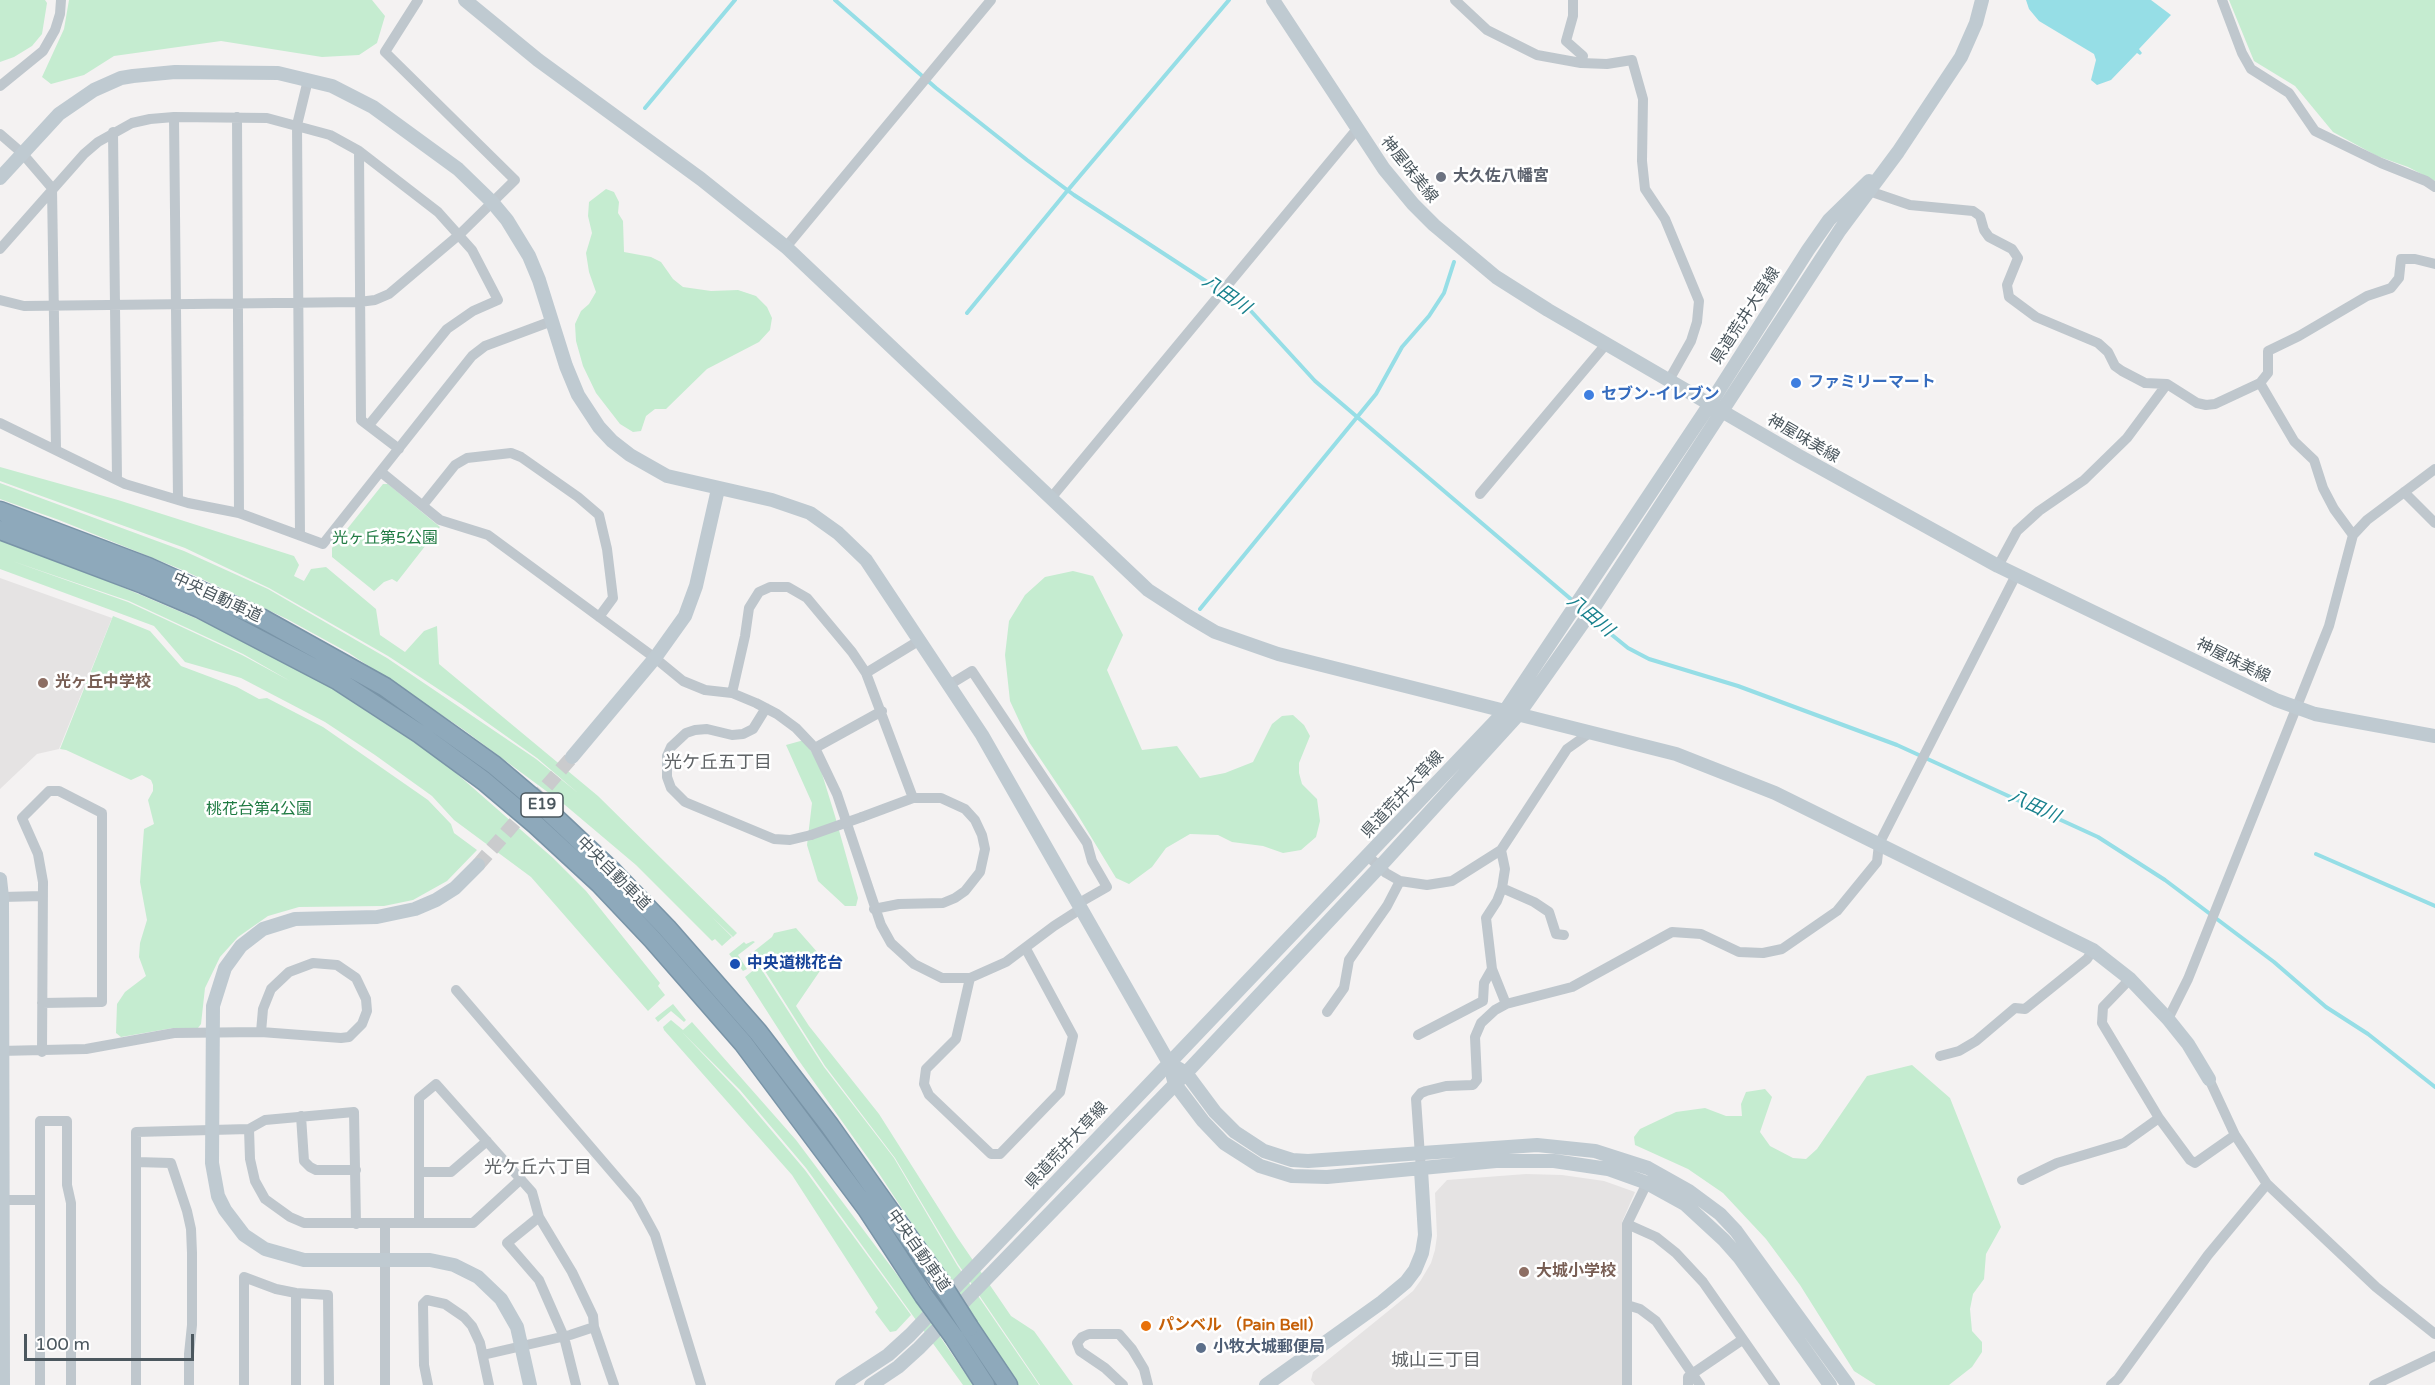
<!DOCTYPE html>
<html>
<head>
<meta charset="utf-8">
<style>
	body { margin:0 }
	#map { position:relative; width:2435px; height:1385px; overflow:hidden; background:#f4f2f2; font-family:"Varela Round",sans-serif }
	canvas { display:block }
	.scale { position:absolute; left:24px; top:1334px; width:170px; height:27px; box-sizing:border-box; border:3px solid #4b575e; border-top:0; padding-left:8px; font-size:18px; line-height:21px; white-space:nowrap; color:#4b575e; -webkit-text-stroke:4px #fff; paint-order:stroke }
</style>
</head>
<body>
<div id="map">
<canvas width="2435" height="1385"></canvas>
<div class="scale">100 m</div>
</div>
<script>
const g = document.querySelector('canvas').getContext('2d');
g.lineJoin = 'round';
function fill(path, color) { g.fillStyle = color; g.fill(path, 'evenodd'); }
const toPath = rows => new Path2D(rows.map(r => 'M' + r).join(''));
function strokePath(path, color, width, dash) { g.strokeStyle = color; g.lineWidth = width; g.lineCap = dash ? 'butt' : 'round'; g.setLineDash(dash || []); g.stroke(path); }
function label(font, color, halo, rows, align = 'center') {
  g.font = font + ' "Varela Round","Noto Sans JP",sans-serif'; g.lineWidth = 5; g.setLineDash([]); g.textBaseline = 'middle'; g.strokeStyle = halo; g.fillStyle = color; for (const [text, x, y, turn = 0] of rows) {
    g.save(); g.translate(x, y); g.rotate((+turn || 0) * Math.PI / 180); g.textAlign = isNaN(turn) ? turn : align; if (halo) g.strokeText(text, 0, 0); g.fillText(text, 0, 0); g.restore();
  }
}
fill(toPath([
	[0,578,112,618,59,749,37,754,0,789],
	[1526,1174,1562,1175,1604,1181,1635,1192,1622,1222,1623,1385,1315,1385,1311,1380,1313,1372,1413,1291,1421,1280,1431,1263,1435,1250,1437,1236,1435,1193,1447,1180]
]), '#e5e3e3');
fill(toPath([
	[0,0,45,0,47,3,42,34,32,46,14,57,0,62],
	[69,0,372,0,385,16,377,43,359,55,322,57,221,41,114,56,84,75,51,84,42,77,64,29],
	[2229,0,2435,0,2435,181,2408,167,2377,156,2333,132,2295,86,2254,61],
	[606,189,614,192,619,202,618,213,623,221,624,252,651,257,661,262,673,279,683,287,711,291,738,290,756,296,767,307,772,318,770,330,759,342,707,369,666,409,655,409,646,416,641,431,633,432,620,424,596,393,583,366,576,341,575,324,581,311,589,304,596,292,589,272,586,253,592,233,588,216,589,202],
	[0,467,118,500,294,556,299,565,294,576,304,581,311,569,326,567,376,609,380,635,405,652,424,631,437,626,439,664,598,796,737,933,733,937,712,917,732,937,722,946,715,939,712,941,636,865,565,805,464,730,349,653,287,619,185,571,59,520,0,499,0,483,184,551,268,589,387,658,536,759,578,793,537,758,461,704,388,656,269,588,185,548,0,481],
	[383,484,388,484,440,527,397,582,392,579,384,582,374,591,332,557,332,548],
	[0,540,82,570,235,635,328,686,440,759,553,858,586,891,660,983,658,986,665,995,648,1011,531,877,454,820,432,796,375,755,325,722,241,678,185,662,154,626,0,569],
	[12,561,129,601,243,654,290,681,242,655,128,602],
	[1073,571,1093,576,1123,635,1107,670,1142,750,1177,746,1200,778,1225,773,1253,762,1272,724,1282,716,1293,715,1304,725,1310,736,1299,763,1299,773,1302,784,1317,799,1320,821,1316,837,1301,850,1283,853,1263,846,1232,842,1218,835,1190,834,1166,848,1152,867,1129,884,1116,878,1076,812,1029,742,1010,701,1005,655,1009,621,1025,595,1045,577],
	[113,616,150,631,181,666,237,687,259,699,267,698,323,727,428,800,451,824,454,833,477,850,447,881,413,900,384,906,299,907,268,916,238,937,220,957,205,988,201,1024,198,1028,173,1028,121,1037,116,1033,117,1004,125,992,146,976,139,957,140,943,147,920,140,882,144,829,154,824,148,800,153,791,153,785,151,780,142,775,131,780,66,750,60,749],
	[804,740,819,764,835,816,858,898,856,906,845,906,818,881,807,845,812,803,786,745],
	[796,928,826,962,796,1006,809,1026,879,1114,957,1237,1011,1316,1034,1331,1073,1385,1040,1385,958,1264,895,1158,825,1066,753,952,772,937,774,933],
	[753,941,755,942,738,955,747,969,743,971,729,954,744,942,746,944],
	[751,953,824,1067,894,1158,957,1265,1039,1385,1018,1385,878,1172,797,1058,745,977,755,969,748,956],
	[673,1004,686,1020,684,1022,671,1011,658,1022,655,1018],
	[671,1020,683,1030,692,1022,796,1140,907,1288,973,1385,963,1385,806,1168,740,1090,682,1032,739,1092,805,1170,911,1315,896,1331,890,1332,875,1312,878,1308,792,1175,664,1030,663,1027],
	[1912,1065,1950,1098,2001,1227,1986,1254,1984,1279,1973,1294,1970,1309,1972,1331,1982,1342,1982,1352,1972,1367,1949,1385,1876,1385,1854,1371,1800,1285,1766,1239,1723,1193,1688,1169,1635,1145,1634,1137,1640,1129,1676,1112,1705,1108,1726,1116,1742,1116,1741,1104,1746,1092,1765,1089,1772,1097,1760,1132,1770,1146,1793,1158,1806,1159,1817,1149,1867,1076]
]), '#c5ecd0');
fill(toPath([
	[2026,0,2151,0,2171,15,2139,49,2142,53,2140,55,2137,53,2111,80,2097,85,2091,80,2096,60,2094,54,2039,21,2029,9]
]), '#96dee6');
strokePath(toPath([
	[835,0,936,88,1027,160,1074,195,1250,310,1315,381,1586,612],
	[645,108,735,0],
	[967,313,1068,190,1229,0],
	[1200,609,1376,394,1402,347,1429,316,1444,293,1454,262],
	[1591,618,1628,648,1649,659,1738,686,1897,745,2098,837,2165,880,2274,962,2326,1007,2368,1034,2435,1087],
	[2316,854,2435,906]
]), '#96dee6', 4);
strokePath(toPath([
	[478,865,572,757]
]), '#cacbcd', 14, [14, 7]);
const highway = toPath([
	[0,511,148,567,261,618,385,687,494,765,546,809,613,872,667,928,758,1032,830,1126,939,1280],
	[0,530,143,584,199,608,337,680,420,734,484,781,536,825,600,884,653,940,743,1043,867,1209,924,1296],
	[969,1327,1008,1385],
	[954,1337,985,1385]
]);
strokePath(highway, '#7994a7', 21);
strokePath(toPath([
	[1455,0,1487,30,1537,55,1581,63,1607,64,1632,60,1643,99,1642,161,1645,189,1665,219,1699,301,1697,322,1691,341,1669,380],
	[1573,0,1573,16,1566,41,1583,56,1581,63],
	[2222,0,2242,53,2251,69,2289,93,2315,131,2381,163,2426,181,2435,187],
	[0,86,43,51,55,30,60,14,61,0],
	[174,117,178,500],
	[237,117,239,513],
	[113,132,117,480],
	[0,134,22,153,52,188,56,450],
	[359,151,361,420,399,449],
	[1869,191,1910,205,1973,211,1980,216,1984,230,1989,237,2012,249,2018,258,2007,285,2009,297,2036,317,2098,343,2108,352,2115,366,2122,371,2145,383,2167,384,2197,403,2206,405,2215,404,2260,383,2268,373,2268,351,2299,336,2367,296,2391,288,2399,278,2401,259,2415,259,2435,264],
	[786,247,991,0],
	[0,249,84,154,98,142,132,123,150,119,174,117,267,118,330,135,359,151,438,212,472,250,498,300,473,311,447,329,369,425],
	[0,300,24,306,359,302,375,300,389,294,460,234,515,180,385,52,418,0],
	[2260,383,2294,441,2314,460,2323,488,2334,509,2353,535],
	[0,423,125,484,188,503,239,513,323,544,472,356,485,346,552,321],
	[381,472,440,520,488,535,655,658,683,681,705,690,732,693,756,703,777,714,796,728,815,748,837,794,881,925,891,943,914,964,942,978,970,978,1006,962,1054,926,1082,908],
	[2404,492,2435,523],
	[1480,494,1607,343],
	[1051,498,1357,129],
	[423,505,455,465,467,458,511,453,521,457,578,497,599,515,607,549,613,598,599,617],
	[300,535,297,125,308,80],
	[1998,566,2017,531,2039,511,2084,480,2127,438,2167,384],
	[866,673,920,640],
	[949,685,972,671,1087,843,1092,861,1107,887,1079,903],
	[732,693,745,636,749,608,759,592,770,587,788,587,807,598,852,652,866,673,913,798],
	[766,708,753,729,743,734,732,735,707,729,695,730,686,733,671,747,667,756,667,777,671,788,685,802,774,839,790,840,811,835],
	[815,748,882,711],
	[862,817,913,798,941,798,965,809,975,820,982,835,985,849,980,872,965,891,955,898,943,903,899,904,874,909],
	[1368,856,1386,873,1400,881,1427,885,1452,881,1501,850,1567,749,1591,732],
	[1502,888,1534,902,1549,912,1556,934,1564,935],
	[2,897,43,896],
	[313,963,337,965,356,978,366,999,367,1011,362,1024,349,1037,341,1038,261,1032,263,1009,271,989,289,972,313,963],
	[1492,969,1506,1004],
	[970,978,956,1039,926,1069,924,1084,929,1095,991,1154,1000,1154,1060,1092,1073,1036,1026,949],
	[2130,979,2103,1007,2102,1023,2159,1118,2190,1160,2195,1163,2235,1135],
	[456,990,636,1200,655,1235,701,1385],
	[1327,1012,1344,988,1349,960,1387,906,1400,881],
	[2168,1019,2188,979,2329,626,2353,535,2367,520,2435,469],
	[1418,1035,1483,1001,1484,983,1492,969,1486,918,1497,901,1502,888,1505,869,1501,850],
	[0,1051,86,1049,174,1033,261,1032],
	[42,1052,43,882,38,854,22,818,49,791,59,791,102,813,102,1002,42,1003],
	[1940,1056,1959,1051,1976,1041,2015,1008,2025,1009,2087,959,2093,950],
	[2209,1079,2235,1135,2267,1184,2376,1287,2435,1334],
	[301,1116,304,1161,310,1167,316,1170,356,1170],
	[249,1129,250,1159,255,1181,265,1199,290,1217,304,1223,473,1223,521,1179],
	[136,1162,171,1163,187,1211,191,1229,192,1253,192,1325,189,1354,189,1385],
	[1421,1170,1416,1099,1421,1093,1426,1091,1446,1086,1473,1085,1477,1080,1475,1037,1481,1023,1495,1010,1506,1004,1572,987,1672,932,1701,934,1739,952,1763,953,1782,949,1837,911,1877,862,1879,844,2016,575],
	[419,1172,451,1172,487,1141],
	[2022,1180,2057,1163,2124,1143,2159,1118],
	[0,1200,40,1200],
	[539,1217,507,1243,539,1280,564,1337,576,1385],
	[419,1223,419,1098,436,1084,532,1192,539,1217,572,1272,593,1316,594,1327,614,1385],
	[385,1224,385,1385],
	[1627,1224,1656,1237,1676,1253,1703,1282,1775,1385],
	[1627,1305,1640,1309,1656,1321,1700,1385],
	[483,1355,570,1335,594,1327],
	[40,1385,40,1121,67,1121,67,1185,71,1203,71,1385],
	[136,1385,136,1132,249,1129,265,1120,354,1112,356,1224],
	[244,1385,244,1277,276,1289,296,1293,328,1295,329,1385],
	[296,1385,296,1293],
	[428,1385,424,1365,423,1304,427,1300,445,1304,464,1317,472,1326,480,1343,489,1385],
	[1123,1385,1105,1368,1080,1351,1077,1343,1082,1337,1089,1334,1119,1334,1132,1349,1144,1369,1148,1385],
	[1627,1385,1627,1224,1647,1183],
	[1688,1385,1688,1377,1692,1374,1742,1340],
	[2111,1385,2118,1379,2208,1255,2267,1184],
	[2374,1385,2435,1356]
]), '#bfc7cd', 10);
strokePath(toPath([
	[465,0,538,60,701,179,786,247,1148,590,1188,616,1215,632,1278,654,1676,754,1775,793,2093,950,2130,979,2168,1019,2188,1044,2209,1079],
	[1273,0,1384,169,1413,204,1434,225,1496,277,1548,310,1799,456,1998,566,2276,700,2315,714,2435,736],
	[0,178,59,114,94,90,121,78,133,76,175,72,278,73,332,86,373,107,458,169,492,202,507,220,529,256,539,280,566,366,578,395,599,427,612,441,630,455,667,476,772,500,810,513,838,533,866,560,982,735,1169,1063,1186,1073,1215,1112,1235,1132,1264,1151,1292,1160,1308,1161,1537,1145,1595,1151,1648,1168,1689,1191,1720,1214,1736,1231,1848,1385],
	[572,757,655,658,685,616,696,586,718,489],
	[478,865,455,888,436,900,415,909,377,917,295,919,263,929,241,946,225,968,213,1006,212,1163,218,1196,225,1210,244,1235,265,1249,304,1260,430,1260,454,1265,478,1277,501,1299,517,1327,530,1385],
	[0,879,2,897,3,1385],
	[1173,1077,1175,1084,1203,1121,1224,1143,1260,1166,1292,1176,1327,1177,1496,1161,1554,1161,1608,1169,1647,1183,1685,1204,1724,1240,1739,1257,1830,1385],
	[842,1385,888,1355,910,1335,1505,711,1710,404,1808,250,1829,220,1869,181],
	[871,1385,898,1367,919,1348,1186,1073,1385,861,1518,715,1597,603,1840,230,1898,152,1961,57,1976,23,1982,0],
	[1266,1385,1382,1302,1406,1282,1415,1270,1422,1253,1425,1235,1421,1170]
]), '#bfcad1', 14);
strokePath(highway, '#8ea9bb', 18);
const highwayBridge = toPath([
	[939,1280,969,1327],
	[924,1296,954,1337]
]);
strokePath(highwayBridge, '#7994a7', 21, []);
strokePath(toPath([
	[811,835,862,817]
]), '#bfc7cd', 10);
strokePath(highwayBridge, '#8ea9bb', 18);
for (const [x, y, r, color] of [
	[1441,177,6,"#6b7280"],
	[1796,383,6,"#3f7fe0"],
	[1589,395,6,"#3f7fe0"],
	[43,683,6,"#8d6e63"],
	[735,964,6,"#1a4fb4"],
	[1524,1272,6,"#8d6e63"],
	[1146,1326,6,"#e8710a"],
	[1201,1348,6,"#5c6f8a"]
]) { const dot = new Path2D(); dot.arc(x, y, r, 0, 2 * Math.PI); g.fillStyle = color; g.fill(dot); strokePath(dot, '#fff', 2); }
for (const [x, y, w] of [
	[542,805,42]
]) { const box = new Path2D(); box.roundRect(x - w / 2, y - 12, w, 24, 4.5); g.fillStyle = '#fff'; g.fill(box); strokePath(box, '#4b575e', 1.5); }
label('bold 15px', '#4b575e', null, [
	["E19",542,805]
]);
label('16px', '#4b575e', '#fff', [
	["神屋味美線",1409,170,51],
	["県道荒井大草線",1746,316,-57],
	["神屋味美線",1803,439,30],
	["中央自動車道",217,598,25],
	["神屋味美線",2233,661,26],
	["県道荒井大草線",1403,795,-47],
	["中央自動車道",613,874,45],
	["県道荒井大草線",1067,1146,-47],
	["中央自動車道",918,1251,55]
]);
label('bold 16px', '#5b616d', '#fff', [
	["大久佐八幡宮",1453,177]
], 'left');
label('bold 16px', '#366cbe', '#fff', [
	["ファミリーマート",1808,383],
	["セブン-イレブン",1601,395]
], 'left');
label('16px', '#207b43', '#fff', [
	["光ヶ丘第5公園",385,539],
	["桃花台第4公園",259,810]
]);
label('bold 16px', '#785e54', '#fff', [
	["光ヶ丘中学校",55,683],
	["大城小学校",1536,1272]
], 'left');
label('bold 16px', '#164399', '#fff', [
	["中央道桃花台",747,964]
], 'left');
label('bold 16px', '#c56008', '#fff', [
	["パンベル （Pain Bell）",1158,1326]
], 'left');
label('bold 16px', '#4e5e75', '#fff', [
	["小牧大城郵便局",1213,1348]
], 'left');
label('italic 18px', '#18818d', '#fff', [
	["八田川",1226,295,35],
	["八田川",1590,616,40],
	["八田川",2034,807,25]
]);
label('18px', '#5f6366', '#fff', [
	["光ケ丘五丁目",718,763],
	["光ケ丘六丁目",538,1168],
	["城山三丁目",1436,1361]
]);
</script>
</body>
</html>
